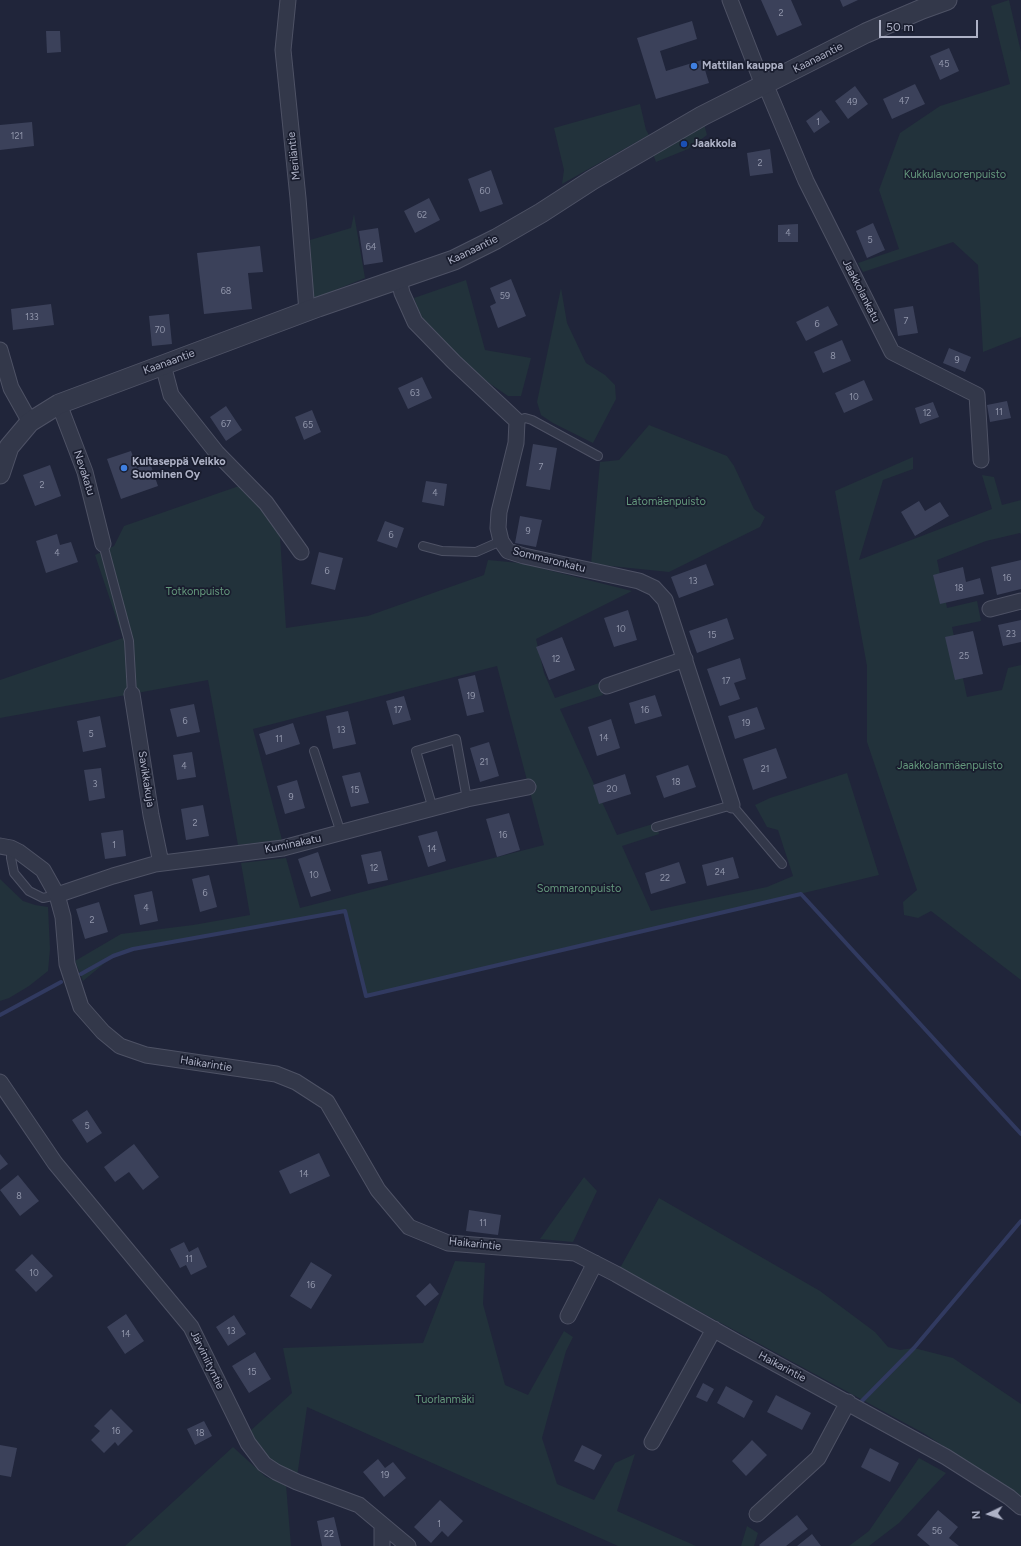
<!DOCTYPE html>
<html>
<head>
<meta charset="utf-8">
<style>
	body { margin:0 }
	#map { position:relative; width:1021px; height:1546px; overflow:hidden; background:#20253a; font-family:Figtree,sans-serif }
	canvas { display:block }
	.north { position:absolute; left:969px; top:1494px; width:40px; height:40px; -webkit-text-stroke:3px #191d2e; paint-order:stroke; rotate:266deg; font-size:11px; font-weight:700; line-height:16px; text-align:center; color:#aeb2c6 }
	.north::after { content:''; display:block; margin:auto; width:14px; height:18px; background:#aeb2c6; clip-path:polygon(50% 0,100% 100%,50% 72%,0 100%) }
	.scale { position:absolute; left:879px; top:20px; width:99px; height:18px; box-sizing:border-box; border:2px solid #aeb2c6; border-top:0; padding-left:5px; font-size:12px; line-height:14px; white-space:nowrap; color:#aeb2c6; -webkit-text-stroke:3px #191d2e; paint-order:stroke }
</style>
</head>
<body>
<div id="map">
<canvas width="1021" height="1546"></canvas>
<div class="north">N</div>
<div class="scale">50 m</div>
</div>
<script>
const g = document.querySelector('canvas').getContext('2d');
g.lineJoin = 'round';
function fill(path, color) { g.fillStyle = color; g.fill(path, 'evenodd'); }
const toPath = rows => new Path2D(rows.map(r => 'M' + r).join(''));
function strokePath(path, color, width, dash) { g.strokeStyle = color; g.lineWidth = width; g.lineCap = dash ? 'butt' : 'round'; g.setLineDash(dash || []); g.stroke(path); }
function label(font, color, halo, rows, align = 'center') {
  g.font = font + ' Figtree,sans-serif'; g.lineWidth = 3.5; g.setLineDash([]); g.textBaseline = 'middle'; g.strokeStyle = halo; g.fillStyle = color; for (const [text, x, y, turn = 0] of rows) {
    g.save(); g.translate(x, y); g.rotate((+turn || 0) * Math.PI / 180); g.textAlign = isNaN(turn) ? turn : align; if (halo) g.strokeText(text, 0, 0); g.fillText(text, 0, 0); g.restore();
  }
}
fill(toPath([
	[1009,0,1021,52,1021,337,983,352,978,265,953,242,863,272,858,263,899,249,879,190,900,133,940,106,1010,84,991,6],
	[640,104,646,130,649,135,562,184,564,170,554,128],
	[702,116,707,135,688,149,656,162,650,146],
	[354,214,365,278,313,299,310,240,351,228],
	[466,280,485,350,531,358,521,396,508,396,486,381,423,322,414,298],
	[561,288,567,323,586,363,605,375,615,385,616,399,593,443,553,423,541,415,537,402],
	[649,425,727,456,734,466,754,509,765,517,760,527,669,572,591,564,600,462,619,460],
	[913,457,913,469,883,480,859,560,992,509,982,475,994,477,1002,505,1021,500,1021,534,1020,533,986,541,937,560,947,608,977,601,981,621,952,627,967,697,1002,690,1008,668,1021,665,1021,980,931,911,918,918,904,915,903,902,917,890,867,742,867,666,835,491],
	[239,486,279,522,286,628,368,616,484,575,488,560,520,563,632,591,536,639,544,673,555,698,599,683,603,695,560,709,617,835,656,823,659,834,622,846,651,911,767,887,793,876,778,830,767,827,755,805,770,798,847,773,879,875,645,931,366,996,345,911,133,949,113,956,83,981,75,961,121,934,193,925,250,915,241,863,286,858,300,908,544,845,497,666,253,729,282,840,238,845,208,680,0,718,0,680,123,638,95,555,114,546,124,526],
	[0,879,23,901,35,905,48,907,50,949,48,971,29,986,9,998,0,1001],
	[584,1177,597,1191,573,1242,540,1239],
	[659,1198,820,1291,875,1332,888,1347,900,1350,914,1348,953,1358,1021,1404,1021,1498,925,1434,620,1268],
	[455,1261,485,1263,483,1304,505,1385,528,1395,564,1331,573,1337,566,1351,542,1438,557,1484,594,1500,615,1463,635,1454,617,1511,696,1546,618,1546,307,1407,297,1477,282,1468,269,1458,259,1446,249,1432,292,1393,283,1348,423,1343],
	[233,1447,266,1477,286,1485,291,1546,125,1546],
	[919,1458,946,1473,899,1523,869,1546,849,1546,869,1531],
	[747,1526,758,1533,754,1546,741,1546]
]), '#22323b');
strokePath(toPath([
	[81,974,113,956,133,949,345,911,366,996,801,894,1021,1134],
	[0,1015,61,982],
	[858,1405,914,1348,1021,1221]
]), '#313a60', 4);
fill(toPath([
	[761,0,791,0,802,25,777,36],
	[840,0,858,0,843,7],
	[692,21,697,39,660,51,666,71,702,60,709,83,656,99,637,38],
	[46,31,60,31,61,52,47,53],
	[949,48,959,71,940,80,930,56],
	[915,84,925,104,892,119,883,99],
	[855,86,868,104,848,119,835,101],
	[821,110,830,122,814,133,806,121],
	[32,122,34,146,0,150,0,125],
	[770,149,773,173,750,176,747,153],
	[491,170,503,204,480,212,468,179],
	[429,198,440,220,415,233,404,211],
	[873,223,885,250,867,258,856,231],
	[798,224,798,242,778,242,778,225],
	[378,228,383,262,364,265,359,231],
	[260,246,263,272,248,273,252,309,204,314,197,253],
	[511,279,526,316,498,328,490,306,496,303,490,288],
	[51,304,54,325,13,330,11,309],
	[828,306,838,325,806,341,796,322],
	[913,306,918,333,898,336,894,309],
	[169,314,172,344,152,346,149,316],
	[842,340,851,361,823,373,814,352],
	[949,348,971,357,965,372,943,363],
	[422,377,432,398,408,409,398,388],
	[864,380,873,400,844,413,835,393],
	[1007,401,1011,418,990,422,987,405],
	[933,402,939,417,920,424,915,408],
	[226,406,242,430,226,441,210,417],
	[312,410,321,432,304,440,295,417],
	[533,444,557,448,550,490,526,486],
	[131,451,137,468,150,463,158,486,121,499,107,459],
	[50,465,61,496,35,506,23,475],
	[426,481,447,484,444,506,422,502],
	[919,501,925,511,940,502,949,516,915,536,901,512],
	[520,516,542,520,536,547,515,543],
	[385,521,404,528,397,548,377,541],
	[57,534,60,545,71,542,78,562,46,573,36,541],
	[319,552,343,558,335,590,311,584],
	[1021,560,1021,589,997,595,991,567],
	[706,564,714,585,679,598,671,577],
	[963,567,966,582,980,578,984,594,940,604,933,575],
	[628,610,637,640,614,647,604,618],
	[727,618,734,639,697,653,689,631],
	[1021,620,1021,642,1003,646,998,625],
	[973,631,983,674,955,680,945,637],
	[562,637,575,670,549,680,536,647],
	[740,658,746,679,734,683,740,699,720,706,707,669],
	[475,675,484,712,467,716,458,679],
	[655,695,662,716,635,724,629,703],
	[404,696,411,720,393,725,386,701],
	[194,704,200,732,177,737,170,709],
	[757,707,765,729,735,739,728,716],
	[348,711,356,744,333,749,326,716],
	[100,716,106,747,83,752,77,721],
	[611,719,620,748,597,756,588,727],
	[293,723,300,744,266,755,259,734],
	[489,742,499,776,480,782,470,748],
	[776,748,787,778,753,790,743,759],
	[192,752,196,777,177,780,173,755],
	[688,765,696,787,664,798,656,776],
	[101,768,105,798,89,801,84,770],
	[360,772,369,803,351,807,342,776],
	[625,774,631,794,599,804,593,785],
	[297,780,305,808,285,814,277,786],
	[203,805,209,836,186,840,181,809],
	[509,813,520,850,497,857,486,819],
	[123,830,126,856,105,859,101,833],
	[437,831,446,861,428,867,418,836],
	[381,851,388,880,368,884,361,855],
	[318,852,331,891,311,897,298,859],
	[733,857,739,878,707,886,702,865],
	[679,862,686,883,651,894,645,873],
	[209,875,217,907,200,912,192,879],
	[152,891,158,921,140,925,134,895],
	[99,902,108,932,85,939,76,909],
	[87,1110,102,1133,87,1143,72,1120],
	[134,1144,159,1177,143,1190,129,1172,115,1182,104,1167],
	[319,1153,330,1176,290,1194,279,1171],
	[0,1154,8,1164,0,1170],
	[18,1175,39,1201,20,1216,0,1190],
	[469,1210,501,1215,498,1235,466,1231],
	[184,1242,189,1252,198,1247,207,1267,191,1275,186,1265,180,1268,170,1249],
	[32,1254,53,1276,36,1292,15,1270],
	[311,1262,332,1275,311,1309,290,1296],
	[430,1283,439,1294,425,1306,416,1296],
	[126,1314,144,1341,125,1354,107,1327],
	[234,1315,246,1334,228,1346,216,1327],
	[255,1352,271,1379,249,1393,232,1366],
	[703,1383,714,1389,707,1402,696,1397],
	[726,1386,753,1401,744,1418,717,1403],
	[776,1395,811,1413,802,1430,767,1412],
	[111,1409,133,1431,118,1446,115,1442,104,1453,91,1440,100,1431,94,1426],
	[204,1421,212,1436,195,1445,187,1429],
	[752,1440,767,1455,746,1476,732,1461],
	[0,1445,17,1448,11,1477,0,1475],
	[582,1445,602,1455,594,1470,574,1461],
	[870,1448,899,1463,890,1482,861,1467],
	[378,1459,385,1468,393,1462,406,1478,384,1497,363,1472],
	[440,1500,463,1521,448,1537,442,1531,431,1543,414,1527],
	[938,1510,958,1527,949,1538,959,1546,930,1546,917,1535],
	[797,1515,808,1529,786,1546,760,1546,759,1545],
	[334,1517,341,1546,322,1546,317,1521],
	[812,1534,821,1546,797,1546]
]), '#3b415a');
const service = toPath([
	[517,421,525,418,532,420,598,456],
	[103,544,129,641,132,694],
	[423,546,442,551,476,552,501,541],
	[314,751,341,833],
	[433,809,416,751,456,739,467,799],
	[656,827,732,805,782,864],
	[11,848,11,858,14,873,29,891,43,898,57,895]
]);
const minor = toPath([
	[288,0,283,50,298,198,307,312],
	[730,0,763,85,769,93,806,181,892,352,977,395,981,460],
	[399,280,402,293,415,322,454,362,517,421,516,443,499,512,498,528,501,541,508,551,524,556,639,581,654,588,665,600,732,805],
	[0,350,11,388,30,422],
	[163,365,171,395,217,453,266,503,301,552],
	[59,404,85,472,103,544],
	[990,609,1021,601],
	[607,686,685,659],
	[132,694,151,815,161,863],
	[0,846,11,848,19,852,43,870,57,895,63,917,67,964,81,1007,103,1032,120,1046,146,1055,276,1074,296,1082,327,1102,378,1190,409,1227,448,1243,575,1253,616,1274,736,1342,946,1457,1009,1497,1021,1507],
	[57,895,113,876,155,864,283,848,467,799,528,787],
	[0,1082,55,1163,191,1327,248,1443,264,1464,276,1472,297,1482,359,1505,408,1546],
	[568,1316,595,1263],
	[652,1442,714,1329],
	[757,1514,818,1458,848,1402],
	[382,1546,382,1525]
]);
const tertiary = toPath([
	[0,474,9,447,30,422,59,404,318,307,454,260,496,239,541,213,592,180,702,116,866,33,922,9,947,0]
]);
strokePath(service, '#4e5265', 10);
strokePath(minor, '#4e5265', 17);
strokePath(tertiary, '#4e5265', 21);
strokePath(service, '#33384a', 8);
strokePath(minor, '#33384a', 15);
strokePath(tertiary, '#33384a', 19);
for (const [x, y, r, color] of [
	[694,66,4,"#3f7fe0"],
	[684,144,4,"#1a4fb4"],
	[124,468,4,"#3f7fe0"]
]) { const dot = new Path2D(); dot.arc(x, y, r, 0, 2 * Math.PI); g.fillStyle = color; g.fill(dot); strokePath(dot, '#191d2e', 1.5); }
label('9px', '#9196ab', null, [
	["2",781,13],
	["45",944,64],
	["47",904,101],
	["49",852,102],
	["1",818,122],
	["121",17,136],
	["2",760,163],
	["60",485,191],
	["62",422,215],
	["4",788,233],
	["5",870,240],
	["64",371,247],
	["68",226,291],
	["59",505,296],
	["133",32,317],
	["7",906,321],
	["6",817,324],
	["70",160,330],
	["8",833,356],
	["9",957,360],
	["63",415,393],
	["10",854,397],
	["11",999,412],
	["12",927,413],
	["67",226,424],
	["65",308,425],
	["7",541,467],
	["2",42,485],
	["4",435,493],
	["9",528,531],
	["6",391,535],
	["4",57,553],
	["6",327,571],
	["16",1007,578],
	["13",693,581],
	["18",959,588],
	["10",621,629],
	["23",1011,634],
	["15",712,635],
	["25",964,656],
	["12",556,659],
	["17",726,681],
	["19",471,696],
	["17",398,710],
	["16",645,710],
	["6",185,721],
	["19",746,723],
	["13",341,730],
	["5",91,734],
	["14",604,738],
	["11",279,739],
	["21",484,762],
	["4",184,766],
	["21",765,769],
	["18",676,782],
	["3",95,784],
	["20",612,789],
	["15",355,790],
	["9",291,797],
	["2",195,823],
	["16",503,835],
	["1",114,845],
	["14",432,849],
	["12",374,868],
	["24",720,872],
	["10",314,875],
	["22",665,878],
	["6",205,893],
	["4",146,908],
	["2",92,920],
	["5",87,1126],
	["14",304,1174],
	["8",19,1196],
	["11",483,1223],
	["11",189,1259],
	["10",34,1273],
	["16",311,1285],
	["13",231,1331],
	["14",126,1334],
	["15",252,1372],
	["16",116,1431],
	["18",200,1433],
	["19",385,1475],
	["1",439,1524],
	["56",937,1531],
	["22",329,1534]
]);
label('11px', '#aeb2c6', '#191d2e', [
	["Kaanaantie",818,58,-27],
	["Meriläntie",294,156,-96],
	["Kaanaantie",473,250,-26],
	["Jaakkolankatu",861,291,63],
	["Kaanaantie",169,362,-20],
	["Nevakatu",84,473,72],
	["Sommaronkatu",549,560,14],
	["Savikkakuja",146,779,81],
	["Kuminakatu",293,844,-12],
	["Haikarintie",206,1064,9],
	["Haikarintie",475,1244,6],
	["Järviniityntie",207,1360,64],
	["Haikarintie",782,1367,28]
]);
label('bold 11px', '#aeb2c6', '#191d2e', [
	["Mattilan kauppa",702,66],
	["Jaakkola",692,144],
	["Kultaseppä Veikko",132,462],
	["Suominen Oy",132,475]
], 'left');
label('11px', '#64987c', '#191d2e', [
	["Kukkulavuorenpuisto",955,175],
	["Latomäenpuisto",666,502],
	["Totkonpuisto",198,592],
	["Jaakkolanmäenpuisto",950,766],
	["Sommaronpuisto",579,889],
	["Tuorlanmäki",445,1400]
]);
</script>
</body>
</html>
